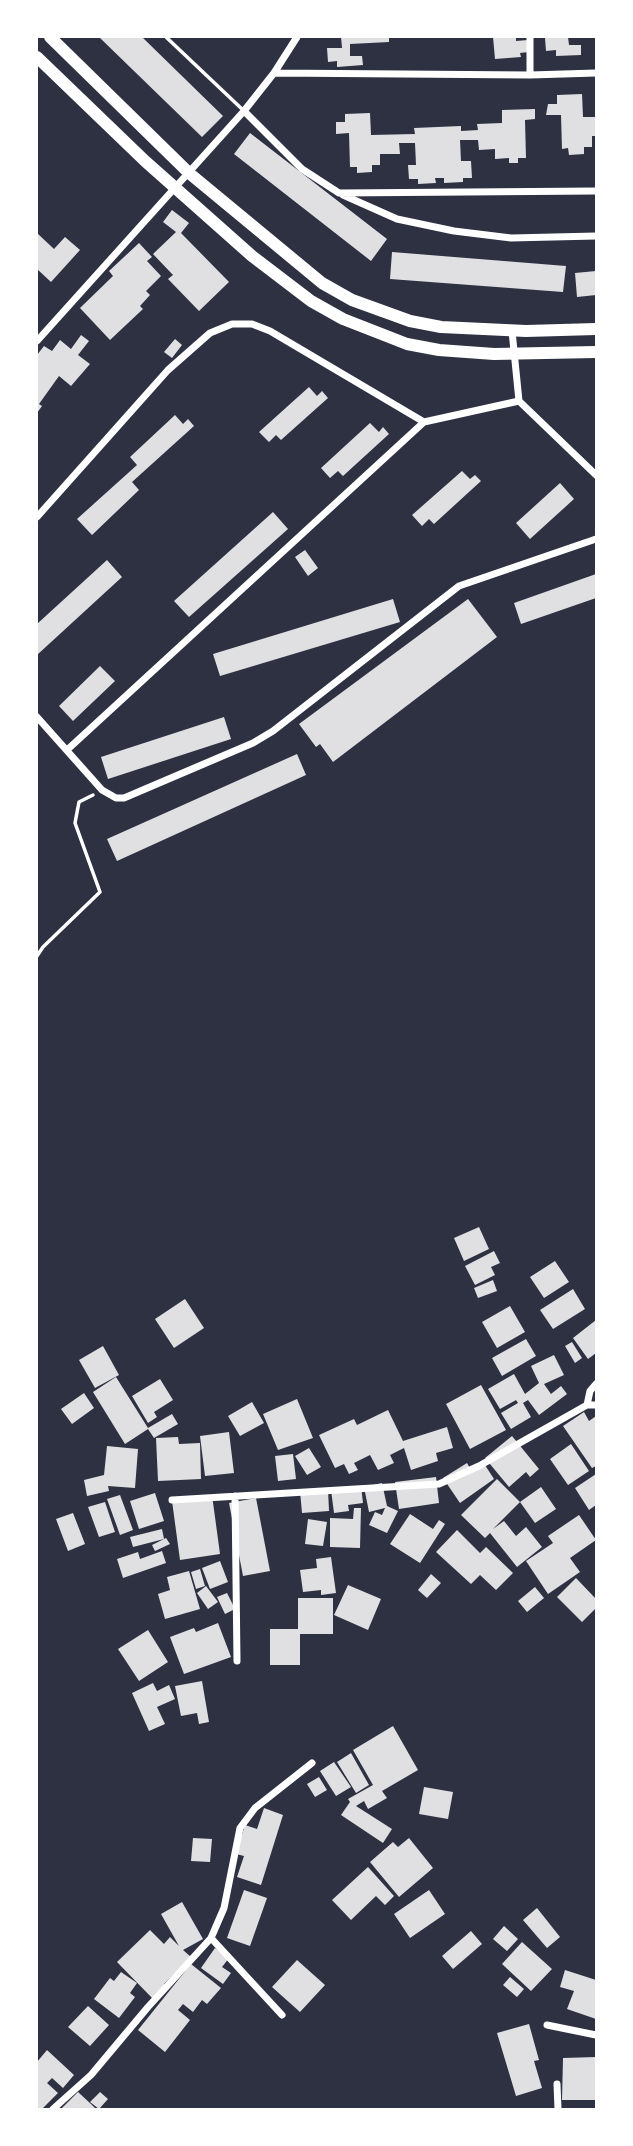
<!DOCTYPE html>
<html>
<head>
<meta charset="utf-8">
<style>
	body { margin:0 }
	#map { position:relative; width:633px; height:2146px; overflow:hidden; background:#2d3142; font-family:Montserrat,sans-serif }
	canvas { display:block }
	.frame { position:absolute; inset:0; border:38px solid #fff; pointer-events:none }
</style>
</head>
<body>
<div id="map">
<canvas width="633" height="2146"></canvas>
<div class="frame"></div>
</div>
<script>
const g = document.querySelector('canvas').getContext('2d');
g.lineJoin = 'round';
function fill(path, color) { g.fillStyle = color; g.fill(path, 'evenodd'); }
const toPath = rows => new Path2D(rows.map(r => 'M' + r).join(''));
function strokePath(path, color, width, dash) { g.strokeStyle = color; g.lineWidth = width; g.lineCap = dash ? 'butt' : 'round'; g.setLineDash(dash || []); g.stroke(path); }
fill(toPath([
	[99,37,142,37,223,116,202,137],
	[341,37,389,37,389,42,350,44,350,56,362,56,363,65,337,67,337,61,328,62,327,48,342,48],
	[493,37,516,37,516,41,528,40,529,52,520,53,521,57,495,59],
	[568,37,569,45,581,45,581,55,556,56,556,50,546,51,545,38],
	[582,94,583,117,596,117,596,136,592,136,592,147,584,147,584,154,569,155,568,148,562,149,561,115,546,115,548,104,557,104,557,95],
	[535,109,535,119,525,120,526,158,518,158,518,163,509,163,509,158,495,159,495,149,479,150,478,140,460,140,461,161,471,161,472,178,463,178,463,182,444,183,444,178,435,178,436,183,418,184,418,179,409,179,408,165,416,165,415,143,399,143,400,154,380,154,380,165,372,165,372,172,357,173,357,167,350,167,349,133,336,134,336,122,345,122,345,114,370,113,371,135,415,134,414,128,461,126,461,131,478,130,477,124,502,123,502,110],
	[250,133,387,239,371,261,234,154],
	[172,210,189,223,181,233,229,282,199,311,168,279,173,275,153,254,176,232,163,222],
	[37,233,54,249,65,237,80,250,51,282,37,269],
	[139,243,152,257,147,261,161,276,146,291,150,295,140,306,143,309,110,340,80,308,113,276,109,271],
	[392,252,566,266,563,292,390,279],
	[596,271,596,295,577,297,575,273],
	[81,335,89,341,78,355,90,364,71,386,59,376,39,404,42,406,37,413,37,355,44,346,52,351,60,340,71,349],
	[175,339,182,345,172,358,164,352],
	[309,387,317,396,322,391,328,398,281,440,276,435,269,442,259,432],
	[175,415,183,424,188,419,194,426,132,482,139,490,92,535,77,519,137,465,130,457],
	[370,423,379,432,383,427,389,434,343,476,338,471,330,478,321,468],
	[462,471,470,479,475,475,481,481,434,524,429,519,422,526,412,515],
	[560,483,574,499,530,539,516,523],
	[273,512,288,529,189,617,174,601],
	[305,550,318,568,308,576,295,557],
	[107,560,122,577,37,655,37,624],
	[596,574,596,598,521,624,514,603],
	[393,599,400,622,220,676,213,654],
	[468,599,497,637,333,762,320,744,316,747,299,724],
	[100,666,115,681,73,721,59,706],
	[224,717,231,739,108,779,101,757],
	[297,754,306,775,117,861,107,839],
	[479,1227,489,1249,464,1261,454,1238],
	[494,1251,500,1263,491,1267,495,1275,475,1285,465,1266],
	[555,1261,569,1282,544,1298,530,1277],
	[493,1280,497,1291,478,1298,474,1288],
	[573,1289,585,1309,553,1329,540,1310],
	[185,1299,204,1328,174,1348,155,1319],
	[510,1306,525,1332,497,1348,482,1322],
	[596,1320,596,1353,588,1359,573,1338],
	[526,1339,536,1356,502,1376,492,1358],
	[572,1342,582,1358,575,1363,565,1346],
	[103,1346,119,1375,95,1388,79,1360],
	[554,1355,564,1375,544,1384,551,1394,561,1386,567,1394,539,1415,528,1400,523,1403,531,1417,511,1429,501,1413,518,1403,516,1400,500,1409,488,1389,514,1374,525,1394,539,1383,531,1366],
	[116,1377,148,1428,172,1414,178,1424,154,1438,148,1429,125,1444,93,1392],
	[160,1379,173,1400,154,1412,157,1417,148,1423,132,1396],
	[481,1385,506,1430,470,1449,446,1404],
	[84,1393,94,1408,72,1424,61,1409],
	[297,1399,313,1438,278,1450,263,1414],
	[252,1402,264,1423,240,1436,228,1416],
	[388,1410,403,1441,447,1427,453,1448,436,1453,438,1461,411,1470,404,1448,390,1455,394,1463,378,1470,370,1455,354,1463,358,1470,349,1474,344,1464,335,1468,319,1435,354,1419,357,1425],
	[584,1412,589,1421,596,1416,596,1466,592,1468,563,1426],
	[229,1432,234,1473,205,1476,200,1436],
	[512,1436,539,1469,530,1477,526,1472,509,1487,485,1458],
	[178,1437,179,1444,200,1443,201,1479,158,1481,156,1438],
	[571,1444,589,1471,568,1485,550,1459],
	[107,1446,138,1449,135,1488,108,1486,109,1491,87,1496,84,1480,104,1475],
	[309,1448,321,1467,307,1475,295,1456],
	[293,1454,296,1479,278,1481,275,1456],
	[483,1462,494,1479,460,1503,443,1478,467,1463,471,1470],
	[596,1474,596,1505,589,1510,575,1488],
	[436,1477,439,1503,399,1509,395,1482],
	[497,1479,520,1502,541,1487,556,1509,535,1523,520,1502,493,1529,504,1521,516,1536,526,1527,542,1547,517,1567,490,1533,485,1538,461,1515],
	[382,1483,387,1506,398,1511,387,1533,369,1525,375,1512,382,1515,385,1508,369,1512,364,1487],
	[361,1486,363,1503,348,1505,349,1511,334,1513,331,1490],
	[328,1489,329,1511,302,1513,300,1491],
	[155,1493,164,1521,139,1529,130,1501],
	[120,1495,133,1530,120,1535,107,1499],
	[212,1495,220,1554,180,1560,172,1501],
	[256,1498,270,1571,243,1576,229,1503],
	[105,1502,115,1532,99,1537,88,1507],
	[354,1508,361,1508,360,1548,330,1547,330,1518,353,1519],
	[73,1513,85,1544,68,1551,56,1519],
	[410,1514,433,1529,439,1520,445,1524,420,1563,390,1544],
	[579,1515,596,1540,570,1558,580,1572,548,1594,526,1561,553,1543,548,1536],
	[308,1519,327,1522,323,1546,305,1544],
	[162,1529,164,1539,166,1538,170,1544,155,1551,152,1545,164,1539,133,1547,130,1537],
	[457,1530,480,1553,486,1547,513,1573,496,1590,480,1575,471,1584,436,1552],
	[162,1551,166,1563,123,1578,117,1559,138,1552,140,1559],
	[331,1557,336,1593,321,1595,321,1590,303,1592,300,1570,317,1568,316,1559],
	[220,1561,228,1582,210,1589,202,1568],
	[200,1569,205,1586,196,1589,191,1572],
	[189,1571,200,1609,165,1619,158,1594,170,1590,167,1577],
	[431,1574,441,1583,427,1598,418,1590],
	[576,1578,596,1599,596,1608,582,1622,557,1597],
	[348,1585,381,1599,368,1630,334,1615],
	[206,1586,218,1602,208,1609,197,1593],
	[535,1587,544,1598,527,1612,518,1601],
	[227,1593,235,1609,225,1614,217,1597],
	[298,1598,333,1598,333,1634,300,1634,300,1665,270,1665,270,1629,298,1629],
	[218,1623,231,1657,184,1674,170,1637,194,1628,196,1632],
	[148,1630,168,1662,139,1681,118,1649],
	[202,1681,209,1722,199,1724,197,1713,181,1716,175,1686],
	[153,1683,157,1691,169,1685,175,1699,157,1707,165,1724,149,1731,132,1693],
	[393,1726,418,1770,382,1791,387,1798,368,1809,364,1801,356,1806,392,1829,383,1843,341,1815,350,1802,348,1799,373,1785,353,1750],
	[351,1753,369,1785,356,1793,337,1762],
	[334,1762,351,1787,336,1796,320,1771],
	[319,1777,327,1790,315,1797,307,1784],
	[424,1787,453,1792,448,1819,419,1814],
	[264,1808,283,1815,261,1885,237,1877,244,1856,236,1854,245,1825,257,1829],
	[193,1838,212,1839,210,1862,191,1861],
	[409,1838,433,1868,399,1897,370,1862,393,1842,398,1847],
	[368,1867,394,1896,385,1905,376,1896,351,1920,332,1900],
	[244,1890,267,1898,250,1946,227,1938],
	[429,1890,445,1914,410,1938,394,1914],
	[182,1902,203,1939,183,1950,191,1957,164,1984,167,1987,154,2000,117,1962,150,1930,164,1944,170,1937,179,1946,161,1914],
	[537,1908,560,1937,547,1948,523,1920],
	[504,1926,518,1939,507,1951,493,1939],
	[471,1931,482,1944,453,1969,442,1956],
	[522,1942,552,1969,531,1991,502,1964],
	[215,1948,229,1958,222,1967,231,1973,223,1984,201,1968],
	[297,1960,325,1985,300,2012,272,1987],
	[191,1964,221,1988,207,2004,202,2000,193,2012,183,2004,178,2010,190,2020,165,2052,138,2030],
	[565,1970,596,1980,596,2019,567,2009,574,1991,560,1987],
	[121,1972,137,1983,130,1993,135,1997,119,2018,94,1999,110,1978,114,1981],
	[510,1977,524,1989,517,1997,503,1985],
	[88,2006,109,2025,90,2046,68,2027],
	[529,2024,539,2060,534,2061,542,2088,516,2096,497,2033],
	[47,2050,74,2075,63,2088,52,2078,47,2083,58,2093,42,2109,37,2109,37,2062],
	[596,2057,596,2100,562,2100,563,2058],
	[78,2092,91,2104,96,2109,61,2109],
	[100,2092,108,2099,99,2109,90,2102]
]), '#e0e0e3');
strokePath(toPath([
	[37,956,43,947,100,892,75,823,79,802,93,795]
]), '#fff', 3.5);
strokePath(toPath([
	[166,37,243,110]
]), '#fff', 3.5);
strokePath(toPath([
	[274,73,530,75,596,73],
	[530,75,530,37],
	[244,111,302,169,339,193,596,191],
	[343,195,397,219,454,231,511,238,596,236],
	[512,331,519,401,596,475],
	[37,341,244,111,274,73,297,37],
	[37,517,168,370,210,333,232,324,252,324,270,331,424,422],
	[37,717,102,790,116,798,124,798,253,743,273,731,459,586,596,539],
	[67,750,424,422,519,401],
	[587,1405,590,1391,596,1384],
	[235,1496,237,1661],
	[172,1500,439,1484,479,1466,587,1405,596,1405],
	[211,1938,282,2015],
	[547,2025,596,2035],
	[557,2084,558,2109],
	[53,2109,91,2075,148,2007,211,1938,224,1908,240,1828,255,1808,312,1763]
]), '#fff', 7);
strokePath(toPath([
	[50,37,189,173,322,283,352,300,410,321,441,327,526,331,596,329],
	[37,57,145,161,252,256,311,301,343,319,407,344,439,350,494,354,596,352]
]), '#fff', 12);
</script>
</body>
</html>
